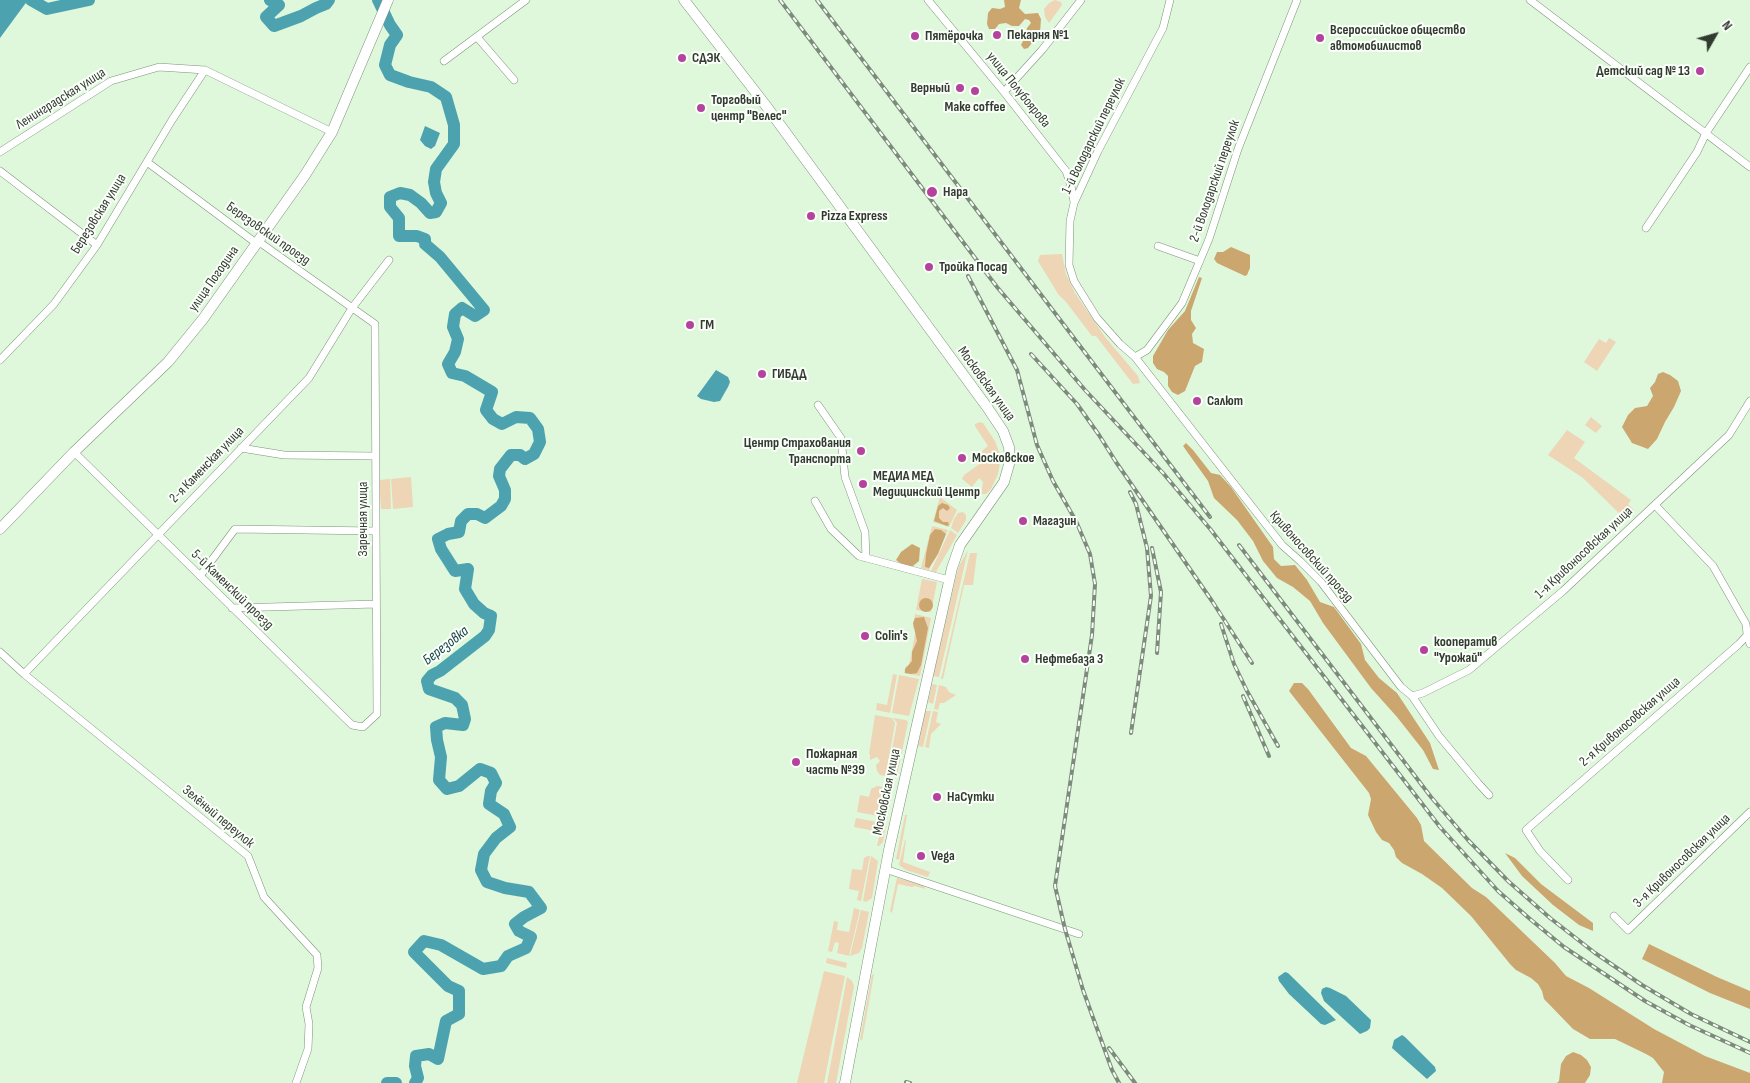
<!DOCTYPE html>
<html>
<head>
<meta charset="utf-8">
<style>
	body { margin:0 }
	#map { position:relative; width:1750px; height:1083px; overflow:hidden; background:#dff8dc; font-family:"Sofia Sans Condensed",sans-serif }
	canvas { display:block }
	.north { position:absolute; left:1690px; top:10px; width:50px; height:50px; -webkit-text-stroke:4px #fafff9; paint-order:stroke; rotate:52deg; font-size:14px; font-weight:700; line-height:20px; text-align:center; color:#323b30 }
	.north::after { content:''; display:block; margin:auto; width:18px; height:22px; background:#323b30; clip-path:polygon(50% 0,100% 100%,50% 72%,0 100%) }
</style>
</head>
<body>
<div id="map">
<canvas width="1750" height="1083"></canvas>
<div class="north">N</div>
</div>
<script>
const g = document.querySelector('canvas').getContext('2d');
g.lineJoin = 'round';
function fill(path, color) { g.fillStyle = color; g.fill(path, 'evenodd'); }
const toPath = rows => new Path2D(rows.map(r => 'M' + r).join(''));
function strokePath(path, color, width, dash) { g.strokeStyle = color; g.lineWidth = width; g.lineCap = dash ? 'butt' : 'round'; g.setLineDash(dash || []); g.stroke(path); }
function label(font, color, halo, rows, align = 'center') {
  g.font = font + ' "Sofia Sans Condensed",sans-serif'; g.lineWidth = 4; g.setLineDash([]); g.textBaseline = 'middle'; g.strokeStyle = halo; g.fillStyle = color; for (const [text, x, y, turn = 0] of rows) {
    g.save(); g.translate(x, y); g.rotate((+turn || 0) * Math.PI / 180); g.textAlign = isNaN(turn) ? turn : align; if (halo) g.strokeText(text, 0, 0); g.fillText(text, 0, 0); g.restore();
  }
}
fill(toPath([
	[1055,0,1061,2,1062,5,1049,23,1045,17,1044,9,1049,3],
	[1062,254,1066,274,1075,293,1105,337,1138,376,1140,383,1133,384,1096,336,1092,336,1066,302,1058,294,1038,261,1040,255],
	[1609,338,1616,342,1597,371,1584,362,1599,339,1606,343],
	[1591,417,1602,426,1596,433,1585,425],
	[980,422,983,423,995,441,1001,457,998,474,991,489,986,494,981,494,983,482,979,478,972,487,962,479,964,475,981,463,976,456,988,446,975,426,975,424],
	[1567,430,1585,442,1574,458,1631,500,1628,504,1634,510,1626,520,1583,478,1548,455],
	[411,477,413,507,393,509,391,479],
	[390,479,391,509,381,509,379,480],
	[940,497,957,510,949,527,933,522],
	[963,512,966,515,966,520,958,533,951,528,954,519,958,513],
	[932,526,948,530,929,570,921,568],
	[950,530,957,535,937,570,936,572,931,571],
	[968,550,939,677,933,676,956,577,959,566],
	[970,553,977,553,973,585,964,585,943,679,941,679],
	[922,579,937,582,931,612,916,610],
	[915,614,931,618,920,676,904,673,906,666,909,666,916,629,913,628],
	[893,674,897,675,890,713,876,710,877,703,887,705],
	[899,675,919,679,909,716,892,713],
	[932,684,937,685,933,704,928,702],
	[939,685,946,687,949,692,956,695,944,703,940,703,938,710,934,709],
	[925,711,931,711,923,747,918,746],
	[933,711,938,712,936,722,941,724,931,734,929,748,925,747],
	[875,715,892,718,895,723,886,776,880,775,877,771,876,765,880,761,877,757,870,760,870,755,869,754],
	[893,718,906,720,908,722,898,771,896,775,889,777,887,776,897,723],
	[877,786,884,787,878,816,857,812,860,795,869,797,871,789],
	[885,788,889,788,892,793,887,820,879,819],
	[905,815,907,815,899,860,896,859],
	[856,818,877,822,875,831,854,827],
	[878,822,886,824,883,842,879,846,877,846,880,832,876,831],
	[905,840,906,840,903,862,930,872,928,877,906,870,899,865],
	[868,856,870,856,861,901,857,900,859,891,849,889,852,869,862,870,864,858],
	[871,856,878,861,872,898,866,902,863,901],
	[897,878,924,885,925,889,915,886,912,887,898,884,892,913,890,911],
	[854,908,860,910,849,956,837,953,839,943,835,942,832,952,828,951,834,921,838,922,837,930,849,932],
	[861,910,869,912,862,948,859,953,850,956],
	[827,958,847,963,846,968,826,963],
	[824,971,845,976,824,1083,797,1083],
	[874,974,862,1041,860,1039,872,975],
	[847,977,852,981,854,986,836,1083,827,1083]
]), '#edd5b5');
fill(toPath([
	[1004,0,1021,0,1019,8,1025,14,1038,13,1041,19,1040,33,1028,48,1024,49,1021,45,1023,41,1027,38,1026,34,1027,28,1031,23,1029,20,1025,19,1019,26,1012,26,1006,23,999,24,995,29,989,29,987,24,988,13,992,8,1000,9,1005,7],
	[1231,247,1250,255,1250,268,1247,275,1245,276,1217,263,1214,259,1217,252,1223,252],
	[1199,277,1202,278,1191,311,1191,320,1196,328,1192,334,1193,343,1204,349,1202,362,1195,366,1185,391,1178,395,1172,392,1168,386,1168,376,1164,372,1157,369,1153,363,1153,356,1168,330,1185,311],
	[1663,372,1670,375,1678,381,1681,391,1674,407,1665,422,1657,439,1648,449,1632,443,1622,427,1628,415,1635,408,1647,406,1653,396,1650,388,1655,382,1658,374],
	[1186,443,1193,450,1211,473,1220,475,1231,487,1273,547,1274,559,1281,566,1295,565,1307,580,1320,602,1334,607,1361,644,1365,660,1379,678,1397,693,1430,743,1439,770,1433,769,1423,750,1397,717,1371,688,1323,623,1310,601,1293,587,1277,578,1263,561,1253,541,1237,520,1214,498,1208,481,1183,446],
	[942,503,948,505,950,508,947,511,943,508,939,511,939,518,943,522,948,522,949,525,947,526,934,521,938,506],
	[935,529,941,530,946,534,938,554,929,568,925,567,926,554,930,535],
	[912,544,920,548,919,561,913,566,904,566,896,560,901,552],
	'919 605a7 7 0 1 1 14 0a7 7 0 1 1-14 0Z',
	[924,617,928,628,921,665,917,673,911,674,905,673,905,669,912,661,912,652,917,641,913,623,915,618],
	[1294,683,1302,683,1308,689,1351,748,1366,756,1417,818,1421,825,1424,841,1472,888,1486,897,1555,963,1566,976,1589,988,1654,1029,1705,1056,1750,1073,1750,1083,1662,1083,1664,1072,1653,1058,1646,1054,1615,1039,1590,1039,1573,1029,1544,999,1542,991,1538,984,1531,978,1516,970,1510,964,1471,916,1442,888,1422,874,1402,863,1396,857,1394,850,1389,843,1382,840,1376,832,1368,815,1371,799,1369,793,1289,691],
	[1505,853,1515,858,1541,884,1593,923,1593,931,1579,925,1553,905,1522,876],
	[1649,944,1717,977,1750,991,1750,1009,1710,993,1642,959],
	[1573,1052,1581,1055,1587,1060,1591,1067,1590,1075,1585,1083,1557,1083,1559,1081,1561,1064,1566,1056]
]), '#cca66f');
fill(toPath([
	[0,0,28,0,0,38],
	[425,126,440,133,435,146,431,149,425,146,420,140],
	[716,370,728,377,730,382,728,387,720,401,714,402,701,399,697,396],
	[1285,972,1288,973,1336,1020,1325,1025,1321,1024,1289,994,1279,981,1278,977],
	[1326,987,1330,988,1346,996,1371,1020,1370,1028,1367,1031,1360,1034,1324,1001,1321,993,1322,989],
	[1402,1035,1405,1037,1435,1067,1436,1071,1427,1079,1392,1048,1394,1040]
]), '#4ca3af');
strokePath(toPath([
	[31,0,47,9,89,0],
	[270,0,279,5,266,17,274,26,301,16,316,8,326,4,329,0],
	[378,0,390,25,397,35,390,45,385,65,390,75,409,82,431,87,446,97,454,125,454,144,436,169,434,182,436,193,441,203,436,212,430,213,421,203,410,195,400,193,390,197,390,207,399,218,399,236,417,236,425,239,425,244,440,257,484,310,475,316,462,308,455,314,453,327,458,339,455,352,448,364,452,373,465,376,492,392,486,410,493,419,502,424,516,417,530,418,538,429,540,442,534,454,525,459,520,455,511,455,500,469,499,476,505,490,505,499,501,506,485,518,477,514,468,514,461,521,459,532,448,534,438,539,441,549,455,571,468,569,465,589,474,604,484,613,491,616,489,630,485,636,440,671,432,675,427,681,429,689,455,698,462,705,465,719,463,725,445,723,436,727,437,740,441,757,439,780,447,789,459,786,480,769,491,773,496,783,491,791,489,804,504,814,510,827,496,838,484,854,481,870,487,882,505,888,529,892,541,908,524,917,515,924,519,931,531,937,526,948,508,956,501,966,483,969,441,945,424,941,414,952,448,986,459,991,459,1014,446,1021,438,1059,429,1054,416,1056,415,1066,418,1078,415,1083],
	[387,1083,396,1083]
]), '#4ca3af', 12);
const street = toPath([
	[928,0,1004,92,1066,171,1071,186,1074,202],
	[1170,0,1163,28,1098,151,1074,203,1070,221,1069,265,1074,281,1097,318,1120,344,1135,357,1282,545,1300,561,1321,582,1401,687,1412,696,1439,736,1478,783,1489,795],
	[1530,0,1750,167],
	[477,37,514,80],
	[444,61,526,0],
	[1004,92,1042,50,1081,0],
	[0,152,111,81,159,67,205,70,332,132],
	[0,171,97,245],
	[1646,228,1697,152,1706,133,1750,67],
	[1158,246,1200,261],
	[1135,357,1147,350,1182,303,1209,239,1238,149,1297,0],
	[0,360,54,304,97,245,172,120,205,70],
	[818,405,841,438,845,477,865,532,866,558],
	[241,448,284,455,375,456],
	[74,452,352,725,363,727,377,714,375,324,262,244,256,243,147,162],
	[815,501,831,529,859,556,949,580],
	[1655,505,1713,566,1746,624,1747,634,1750,644],
	[200,576,235,529,376,531],
	[232,608,376,604],
	[0,652,24,674,248,856,264,897,317,955,318,968,306,1007,309,1024,308,1049,296,1083],
	[24,674,309,378,352,308,389,260],
	[1412,696,1423,693,1469,670,1563,591,1729,435,1750,401],
	[885,869,1079,934],
	[1568,880,1540,851,1526,830,1739,644,1750,632],
	[1614,916,1628,930,1750,812]
]);
const secondary = toPath([
	[684,0,764,103,987,407,1003,431,1009,447,1010,461,1004,482,960,545,952,568,889,850,845,1083],
	[0,529,74,452,168,362,203,319,305,175,332,132,388,0]
]);
strokePath(street, '#7d947a', 8);
strokePath(secondary, '#7d947a', 11);
strokePath(street, '#fff', 7);
strokePath(secondary, '#fff', 10);
const rail = toPath([
	[780,0,997,287,1085,390,1163,473,1211,530,1440,827,1498,891,1530,919,1564,947,1645,1001,1689,1025,1750,1053],
	[817,0,1210,517],
	[968,276,1017,370,1037,445,1053,481,1076,521,1090,554,1095,584,1092,635,1055,886,1065,929,1083,990,1112,1070,1119,1083],
	[1031,354,1077,404,1099,435,1116,462,1212,601,1252,663],
	[1130,492,1136,504,1147,548,1151,596,1131,733],
	[1239,545,1431,797,1468,840,1508,881,1550,918,1595,953,1642,985,1691,1014,1750,1042],
	[1152,548,1161,592,1157,653],
	[1221,624,1234,664,1247,691,1278,746],
	[1243,696,1269,756],
	[1109,1048,1135,1083],
	[906,1082,910,1083]
]);
strokePath(rail, '#7c8c7a', 4);
strokePath(rail, '#fafff9', 2, [5.5]);
for (const [x, y, r, color] of [
	[997,35,5,"#b5439e"],
	[915,36,5,"#b5439e"],
	[1320,38,5,"#b5439e"],
	[682,58,5,"#b5439e"],
	[1700,71,5,"#b5439e"],
	[960,88,5,"#b5439e"],
	[975,91,5,"#b5439e"],
	[701,108,5,"#b5439e"],
	[932,192,6,"#b5439e"],
	[811,216,5,"#b5439e"],
	[929,267,5,"#b5439e"],
	[690,325,5,"#b5439e"],
	[762,374,5,"#b5439e"],
	[1197,401,5,"#b5439e"],
	[861,451,5,"#b5439e"],
	[962,458,5,"#b5439e"],
	[863,484,5,"#b5439e"],
	[1023,521,5,"#b5439e"],
	[865,636,5,"#b5439e"],
	[1424,650,5,"#b5439e"],
	[1025,659,5,"#b5439e"],
	[796,762,5,"#b5439e"],
	[937,797,5,"#b5439e"],
	[921,856,5,"#b5439e"]
]) { const dot = new Path2D(); dot.arc(x, y, r, 0, 2 * Math.PI); g.fillStyle = color; g.fill(dot); strokePath(dot, '#fafff9', 2); }
label('bold 14px', '#323b30', '#fafff9', [
	["Всероссийское общество",1330,30],
	["автомобилистов",1330,46],
	["Пекарня №1",1007,35],
	["Пятёрочка",925,36],
	["СДЭК",692,58],
	["Детский сад № 13",1690,71,"right"],
	["Верный",950,88,"right"],
	["Торговый",711,100],
	["центр \"Велес\"",711,116],
	["Make coffee",975,107,"center"],
	["Нара",943,192],
	["Pizza Express",821,216],
	["Тройка Посад",939,267],
	["ГМ",700,325],
	["ГИБДД",772,374],
	["Салют",1207,401],
	["Центр Страхования",851,443,"right"],
	["Транспорта",851,459,"right"],
	["Московское",972,458],
	["МЕДИА МЕД",873,476],
	["Медицинский Центр",873,492],
	["Магазин",1033,521],
	["Colin's",875,636],
	["кооператив",1434,642],
	["\"Урожай\"",1434,658],
	["Нефтебаза 3",1035,659],
	["Пожарная",806,754],
	["часть №39",806,770],
	["НаСутки",947,797],
	["Vega",931,856]
], 'left');
label('14px', '#323b30', '#fafff9', [
	["улица Полубоярова",1018,90,51],
	["Ленинградская улица",61,99,-32],
	["1-й Володарский переулок",1094,136,-64],
	["2-й Володарский переулок",1215,181,-71],
	["Березовская улица",99,214,-58],
	["Березовский проезд",268,234,35],
	["улица Погодина",214,279,-55],
	["Московская улица",986,384,54],
	["2-я Каменская улица",207,465,-46],
	["Заречная улица",363,519,-90],
	["1-я Кривоносовская улица",1584,553,-43],
	["Кривоносовский проезд",1311,557,48],
	["5-й Каменский проезд",232,590,44],
	["2-я Кривоносовская улица",1630,722,-41],
	["Московская улица",887,792,-78],
	["Зелёный переулок",218,817,40],
	["3-я Кривоносовская улица",1682,861,-44]
]);
label('italic 15px', '#153e44', '#fafff9', [
	["Березовка",446,646,-38]
]);
</script>
</body>
</html>
